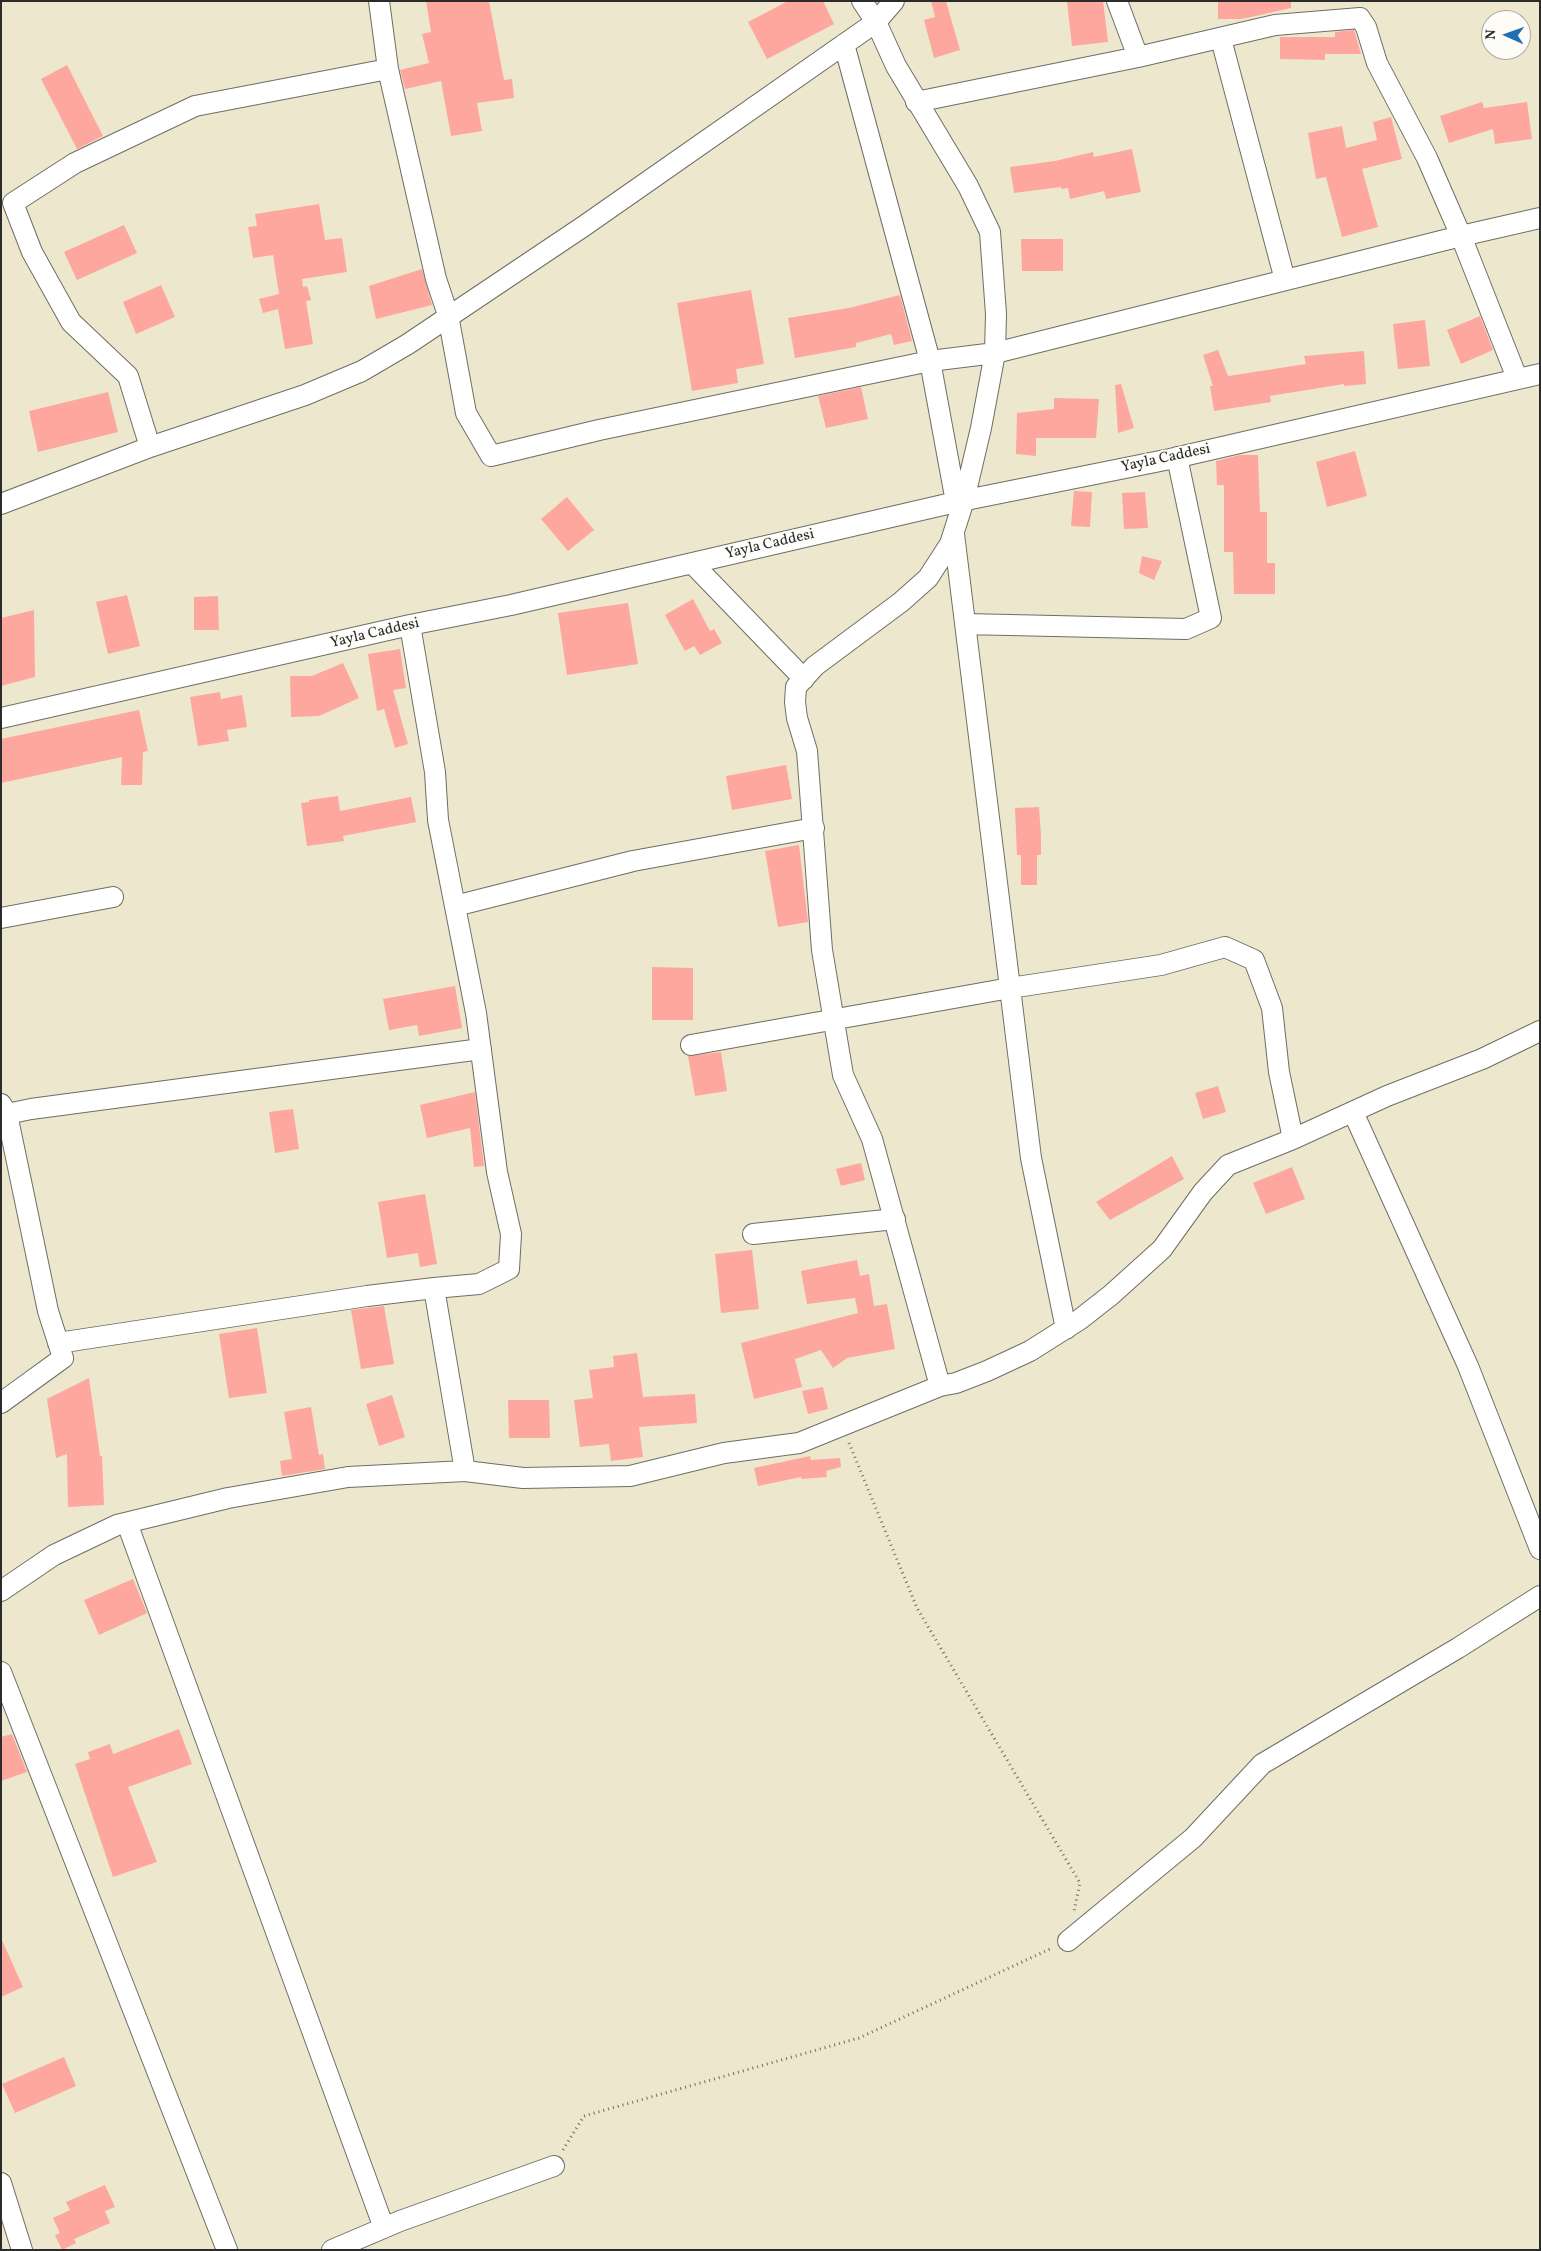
<!DOCTYPE html>
<html>
<head>
<meta charset="utf-8">
<style>
	body { margin:0 }
	#map { position:relative; width:1541px; height:2251px; overflow:hidden; background:#ede8cd; font-family:Vollkorn,serif }
	canvas { display:block }
	.frame { position:absolute; inset:0; border:2px solid #2b2b2b; pointer-events:none }
	.north { position:absolute; left:1481px; top:10px; width:50px; height:50px; box-sizing:border-box; background:#fdfcf7; border:1px solid #a9a8a5; border-radius:50%; rotate:272deg; font-size:14px; font-weight:700; line-height:20px; text-align:center; color:#2b2b2b }
	.north::after { content:''; display:block; margin:auto; width:18px; height:22px; background:#1f6fb2; clip-path:polygon(50% 0,100% 100%,50% 72%,0 100%) }
</style>
</head>
<body>
<div id="map">
<canvas width="1541" height="2251"></canvas>
<div class="frame"></div>
<div class="north">N</div>
</div>
<script>
const g = document.querySelector('canvas').getContext('2d');
g.lineJoin = 'round';
function fill(path, color) { g.fillStyle = color; g.fill(path, 'evenodd'); }
const toPath = rows => new Path2D(rows.map(r => 'M' + r).join(''));
function strokePath(path, color, width, dash) { g.strokeStyle = color; g.lineWidth = width; g.lineCap = dash ? 'butt' : 'round'; g.setLineDash(dash || []); g.stroke(path); }
function label(font, color, halo, rows, align = 'center') {
  g.font = font + ' Vollkorn,serif'; g.lineWidth = 4; g.setLineDash([]); g.textBaseline = 'middle'; g.strokeStyle = halo; g.fillStyle = color; for (const [text, x, y, turn = 0] of rows) {
    g.save(); g.translate(x, y); g.rotate((+turn || 0) * Math.PI / 180); g.textAlign = isNaN(turn) ? turn : align; if (halo) g.strokeText(text, 0, 0); g.fillText(text, 0, 0); g.restore();
  }
}
fill(toPath([
	[426,1,489,1,504,80,512,79,514,98,477,103,482,131,451,136,441,81,405,89,400,70,429,63,422,34,431,32],
	[788,1,823,1,834,24,767,59,748,22],
	[931,1,946,1,960,50,934,58,924,20,935,17],
	[1067,1,1103,1,1108,42,1072,46],
	[1218,1,1291,1,1291,8,1242,19,1218,19],
	[1354,30,1361,54,1325,54,1325,60,1280,59,1280,37,1335,37,1335,32],
	[67,65,103,136,77,149,41,79],
	[1482,102,1484,108,1527,102,1532,139,1495,144,1493,129,1449,143,1440,116],
	[1391,117,1402,159,1362,169,1378,227,1342,237,1326,177,1316,179,1308,133,1342,126,1346,148,1377,140,1373,122],
	[1132,149,1141,192,1106,199,1104,191,1070,199,1068,188,1061,189,1061,187,1014,193,1010,167,1055,161,1093,152,1094,157],
	[319,204,325,240,342,238,347,272,302,279,303,287,307,286,311,300,306,301,313,344,285,349,278,309,263,313,259,299,279,294,273,255,253,258,248,227,257,226,255,214],
	[124,225,137,253,77,280,64,252],
	[1021,239,1063,239,1063,271,1022,271],
	[422,269,432,305,376,319,369,286],
	[161,285,175,317,136,334,123,302],
	[751,290,764,364,736,369,738,383,692,391,677,303],
	[900,295,912,341,894,345,891,334,856,343,856,347,795,358,788,318,849,308],
	[1480,316,1493,350,1461,364,1447,330],
	[1425,320,1430,366,1398,369,1393,324],
	[1218,350,1228,376,1306,364,1304,356,1364,351,1366,384,1344,386,1344,384,1270,396,1271,402,1214,411,1210,386,1213,386,1203,355],
	[1121,384,1134,428,1118,433,1115,385],
	[861,387,868,419,826,428,818,396],
	[108,392,118,432,38,452,29,411],
	[1054,398,1099,399,1096,438,1036,438,1036,456,1016,454,1017,413,1054,409],
	[1355,451,1367,496,1327,507,1316,462],
	[1240,455,1258,455,1260,512,1267,512,1267,563,1275,563,1275,594,1234,594,1233,552,1224,552,1224,485,1217,485,1216,461],
	[1074,491,1092,492,1090,527,1071,526],
	[1145,492,1148,528,1124,529,1122,493],
	[567,497,594,530,568,551,541,519],
	[1142,556,1162,561,1154,580,1139,573],
	[127,595,140,646,108,654,96,602],
	[218,596,219,630,194,630,194,597],
	[693,599,710,631,714,629,722,643,700,655,694,646,685,651,665,615],
	[628,603,638,664,567,675,558,613],
	[34,610,35,677,1,686,1,618],
	[400,649,406,688,393,690,408,744,395,748,384,709,377,711,368,654],
	[343,663,359,698,319,716,291,717,290,676,312,676],
	[220,692,221,699,242,695,247,727,227,730,229,741,198,746,190,697],
	[139,710,148,751,143,752,142,785,121,785,122,757,1,783,1,739],
	[786,765,792,799,732,810,726,776],
	[338,796,340,811,411,797,416,822,343,836,344,841,307,846,301,803,309,802,309,800],
	[1039,807,1041,836,1041,855,1037,855,1037,885,1021,885,1021,855,1017,855,1015,808],
	[799,845,808,922,778,927,765,851],
	[652,967,693,968,693,1020,652,1020],
	[455,986,462,1028,419,1036,417,1025,389,1030,383,999],
	[721,1052,727,1091,695,1096,688,1056],
	[1218,1086,1226,1112,1203,1119,1195,1093],
	[475,1092,484,1166,474,1167,470,1128,427,1138,420,1105],
	[293,1109,299,1149,275,1153,269,1112],
	[1172,1156,1184,1179,1110,1220,1096,1202],
	[861,1163,865,1180,841,1186,836,1169],
	[1292,1167,1305,1199,1266,1214,1253,1183],
	[425,1194,437,1264,420,1267,418,1253,387,1258,378,1202],
	[752,1250,759,1309,721,1313,715,1254],
	[857,1260,860,1276,869,1274,874,1306,887,1304,895,1349,847,1358,833,1368,821,1350,795,1359,802,1387,754,1399,741,1343,858,1313,855,1298,807,1304,801,1271],
	[384,1306,394,1364,361,1369,351,1310],
	[257,1328,267,1393,229,1398,219,1334],
	[637,1353,643,1397,695,1394,697,1423,639,1427,643,1457,611,1461,609,1444,580,1447,574,1400,593,1398,589,1370,614,1367,613,1356],
	[89,1378,100,1456,102,1456,104,1505,68,1507,67,1454,56,1458,47,1399],
	[823,1387,828,1409,808,1414,802,1391],
	[392,1395,405,1437,379,1446,366,1404],
	[508,1400,549,1400,550,1438,509,1438],
	[311,1407,319,1455,323,1454,325,1469,282,1476,280,1461,292,1459,284,1412],
	[810,1456,811,1460,840,1458,841,1467,826,1471,827,1477,801,1479,801,1477,758,1486,754,1468],
	[133,1579,147,1613,99,1635,84,1600],
	[179,1729,192,1764,128,1787,157,1862,113,1877,75,1764,90,1759,88,1752,110,1744,113,1754],
	[12,1734,27,1772,1,1781,1,1737],
	[1,1938,23,1987,1,1997],
	[64,2057,76,2086,15,2113,2,2084],
	[105,2185,115,2207,105,2211,110,2223,74,2239,76,2243,62,2250,55,2235,60,2233,53,2218,70,2210,66,2202]
]), '#fda79f');
const minor = toPath([
	[379,1,388,69,436,279,448,315,466,413,491,456,599,430,930,361,995,353,1461,236,1540,218],
	[862,1,876,22,896,66,968,186,990,232,996,314,995,353,981,428,964,500,950,544,928,578,901,602,815,666,796,687,795,702,797,718,807,751,822,950,843,1075,872,1139,940,1386],
	[1117,1,1138,57],
	[1221,39,1285,280],
	[844,44,930,361,956,502],
	[916,102,1138,57,1275,25,1360,18,1366,27,1377,63,1427,158,1461,236,1517,378],
	[150,447,128,376,71,322,32,252,13,203,75,163,195,106,388,69],
	[1,504,150,447,305,395,362,371,408,344,584,226,876,22,894,1],
	[954,534,1031,1158,1066,1329],
	[692,563,804,679],
	[965,624,1186,629,1211,618,1177,457],
	[410,625,435,772,438,820,476,1013,497,1172,511,1234,509,1269,479,1284,434,1288],
	[1,718,410,625,511,605,956,502,1170,459,1540,374],
	[455,906,633,861,814,828],
	[1,918,113,897],
	[691,1045,1010,988,1161,965,1225,947,1254,960,1272,1008,1279,1072,1293,1139],
	[1,1104,7,1114,31,1109,481,1049],
	[1353,1112,1468,1366,1540,1549],
	[753,1234,895,1219],
	[58,1343,367,1296,434,1288,465,1471],
	[1,1403,63,1358,48,1311,7,1114],
	[127,1523,384,2228],
	[1,1591,54,1555,117,1525,228,1498,348,1477,465,1471,523,1478,630,1476,724,1453,799,1443,940,1386,956,1383,987,1371,1030,1351,1079,1320,1111,1295,1162,1249,1203,1192,1228,1165,1293,1139,1387,1096,1482,1059,1540,1031],
	[1,1672,227,2250],
	[1068,1941,1193,1838,1262,1764,1458,1648,1540,1596],
	[1,2183,22,2250],
	[332,2250,400,2221,554,2166]
]);
strokePath(minor, '#6f6d64', 22);
strokePath(toPath([
	[849,1443,917,1608,1080,1883,1074,1911],
	[563,2150,584,2116,859,2038,1052,1948]
]), '#6f6d64', 3, [1, 4]);
strokePath(minor, '#fff', 20);
label('15px', '#2b2b2b', '#fdfcf7', [
	["Yayla Caddesi",1166,459,-12],
	["Yayla Caddesi",770,545,-13],
	["Yayla Caddesi",375,634,-13]
]);
</script>
</body>
</html>
